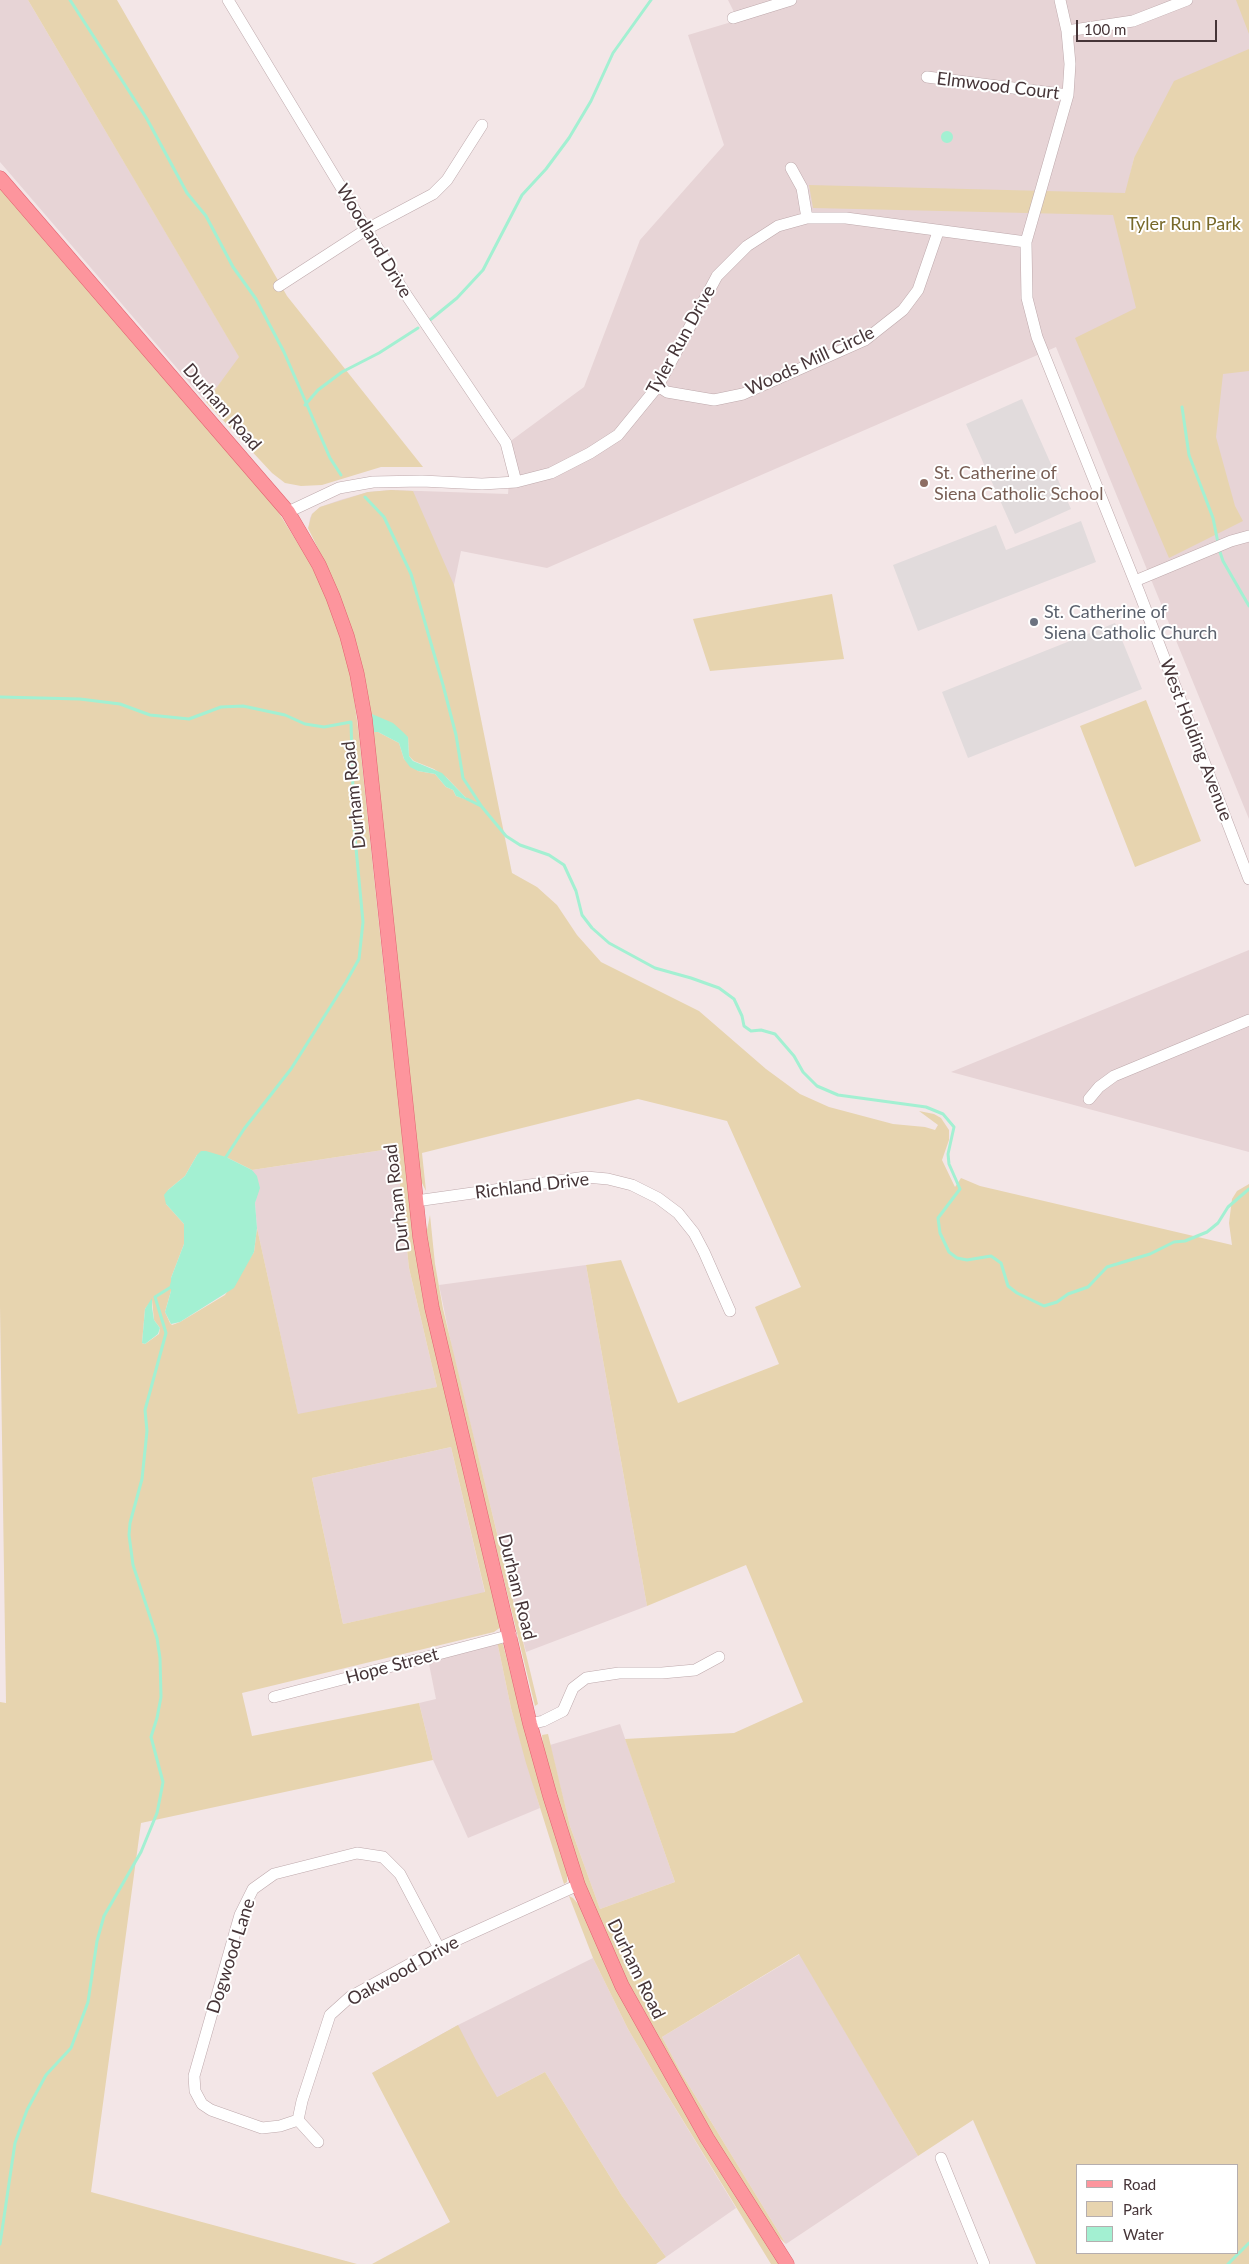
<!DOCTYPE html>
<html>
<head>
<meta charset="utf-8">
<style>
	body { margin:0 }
	#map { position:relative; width:1249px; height:2264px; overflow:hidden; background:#f3e6e7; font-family:Lato,sans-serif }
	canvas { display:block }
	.legend { position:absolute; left:1076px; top:2164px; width:162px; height:90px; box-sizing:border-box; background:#fff; border:1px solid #b5aeaf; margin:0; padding:6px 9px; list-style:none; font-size:15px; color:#463538 }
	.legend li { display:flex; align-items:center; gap:10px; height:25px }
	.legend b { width:25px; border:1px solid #b5aeaf }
	.scale { position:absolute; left:1076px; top:20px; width:141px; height:22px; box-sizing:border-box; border:2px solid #463538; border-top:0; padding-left:6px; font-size:15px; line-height:18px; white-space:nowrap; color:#463538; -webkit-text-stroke:4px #fff; paint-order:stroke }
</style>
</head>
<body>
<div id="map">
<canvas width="1249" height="2264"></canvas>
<ul class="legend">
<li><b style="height:6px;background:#fd959d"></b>Road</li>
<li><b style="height:14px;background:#e7d4af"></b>Park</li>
<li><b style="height:14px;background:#a3f0d2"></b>Water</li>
</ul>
<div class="scale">100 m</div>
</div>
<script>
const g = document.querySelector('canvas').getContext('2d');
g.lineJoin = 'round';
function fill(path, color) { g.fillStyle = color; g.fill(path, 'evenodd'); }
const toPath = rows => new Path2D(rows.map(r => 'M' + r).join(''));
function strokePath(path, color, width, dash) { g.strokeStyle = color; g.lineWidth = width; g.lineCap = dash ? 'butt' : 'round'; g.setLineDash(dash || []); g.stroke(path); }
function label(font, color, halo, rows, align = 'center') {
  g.font = font + ' Lato,sans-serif'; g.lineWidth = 4; g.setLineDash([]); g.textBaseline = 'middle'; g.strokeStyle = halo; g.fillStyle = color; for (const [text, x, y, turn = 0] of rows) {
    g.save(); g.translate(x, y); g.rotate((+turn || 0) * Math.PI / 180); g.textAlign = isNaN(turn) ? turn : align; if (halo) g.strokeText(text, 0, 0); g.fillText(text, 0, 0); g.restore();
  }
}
fill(toPath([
	[0,0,28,0,240,358,206,402,0,162],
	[728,0,1249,0,1249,58,1134,158,1126,193,1249,259,1249,819,1056,347,547,568,461,551,454,585,324,549,309,524,310,518,312,514,320,507,340,500,368,492,391,490,508,494,512,440,584,387,640,240,724,145,688,35,738,20],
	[1249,950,1249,1152,951,1072],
	[396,1148,409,1268,437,1387,298,1415,257,1228,255,1203,257,1191,252,1170],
	[586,1265,647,1606,526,1652,453,1353,439,1285],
	[451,1447,485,1593,343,1624,312,1478],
	[497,1641,511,1708,540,1808,468,1838,433,1760,419,1703,436,1699,428,1659],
	[620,1724,675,1882,600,1909,570,1826,550,1745],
	[800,1954,918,2156,786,2244,680,2071,662,2037],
	[593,1958,628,2029,652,2070,736,2208,666,2257,622,2196,545,2072,497,2097,372,2073,458,2025]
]), '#e7d4d6');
fill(toPath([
	[28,0,117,0,287,296,423,467,381,467,322,485,301,486,285,483,272,473,206,402,239,357],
	[1236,0,1249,0,1249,34],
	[1249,49,1249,371,1223,374,1216,437,1235,506,1243,521,1169,558,1075,338,1136,308,1113,215,813,208,809,185,1125,193,1134,158,1174,81],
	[0,188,274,505,310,563,329,602,350,669,359,735,386,990,418,1264,501,1627,494,1632,242,1693,252,1736,419,1703,433,1760,141,1823,91,2192,357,2264,0,2264,0,1702,6,1703,0,1306],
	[396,1148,409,1268,437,1387,298,1414,257,1228,254,1252,225,1295,180,1322,172,1325,170,1323,165,1312,171,1291,171,1278,184,1244,184,1224,166,1204,168,1190,185,1176,197,1155,226,1157,252,1170],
	[152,1300,154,1320,160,1328,159,1334,145,1344,142,1343,145,1309],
	[451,1447,485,1592,343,1624,312,1478],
	[391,490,413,491,454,585,512,873,537,887,557,905,577,935,601,962,699,1011,766,1069,800,1094,829,1107,893,1124,925,1127,935,1130,938,1125,919,1111,934,1114,941,1118,949,1130,949,1140,942,1160,955,1187,961,1178,980,1186,1232,1245,1229,1223,1232,1199,1237,1191,1249,1184,1249,2264,1036,2264,973,2120,918,2156,799,1954,662,2037,680,2071,786,2244,771,2230,680,2082,624,1980,572,1853,543,1745,542,1735,548,1734,570,1826,600,1909,675,1882,625,1739,734,1733,803,1702,746,1565,647,1606,586,1265,621,1260,678,1403,779,1364,755,1307,801,1287,727,1121,638,1099,422,1153,426,1191,419,1177,389,916,341,602,327,567,308,528,312,514,320,507,368,492],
	[378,732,408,737,409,756,414,761,434,769,447,778,468,800,456,796,453,790,446,787,435,774,418,771,404,759,399,743],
	[1078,2165,1238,2165,1238,2253,1078,2253],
	[832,594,844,659,710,671,693,619],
	[1146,700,1201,841,1135,867,1080,726],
	[430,1215,435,1264,443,1309,538,1704,535,1706,438,1312,426,1235],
	[497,1641,503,1644,523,1722,567,1870,567,1882,564,1884,526,1763,511,1708],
	[569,1896,573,1898,579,1905,633,2020,650,2051,779,2264,771,2264,652,2070,628,2029,593,1958],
	[458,2025,477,2062,497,2097,545,2072,622,2196,666,2257,656,2264,372,2264,450,2222,372,2073]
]), '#e7d4af');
fill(toPath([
	[1022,399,1071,509,1015,534,966,424],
	[1081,521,1096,562,918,631,893,565,996,525,1006,550],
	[1115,623,1142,689,968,758,942,692]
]), '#e1dbdc');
fill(toPath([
	'941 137a6 6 0 1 1 12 0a6 6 0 1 1-12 0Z',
	[372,714,393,723,403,732,408,737,409,756,413,761,442,773,469,801,456,796,453,790,446,787,435,774,418,771,410,767,404,759,399,743,378,732,374,732],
	[201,1151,206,1151,226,1157,252,1170,257,1176,260,1188,255,1203,257,1228,254,1252,234,1288,180,1322,171,1324,165,1312,171,1291,171,1278,184,1244,184,1224,166,1204,164,1195,168,1190,185,1176,197,1155],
	[152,1298,152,1307,154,1320,160,1328,158,1334,145,1344,142,1343,145,1309]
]), '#a3f0d2');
strokePath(toPath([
	[70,0,147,119,187,193,206,216,233,267,256,299,284,352,330,458,341,475],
	[430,320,457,298,483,270,522,195,546,169,569,138,591,101,613,53,651,0],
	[305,405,318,390,342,372,379,353,418,328],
	[1182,407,1189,455,1213,518,1218,543],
	[365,497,384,517,411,574,443,685,456,735,463,778,482,807,506,836,520,845,549,855,564,865,576,891,582,915,592,928,609,943,655,968,691,978,719,988,734,999,742,1016,744,1026,751,1031,761,1030,775,1034,794,1056,803,1072,817,1086,838,1095,926,1107,943,1114,954,1127,948,1154,949,1164,960,1189,938,1218,940,1233,949,1252,957,1258,967,1260,991,1256,1001,1263,1008,1286,1017,1293,1044,1306,1057,1302,1068,1294,1088,1287,1107,1267,1150,1254,1174,1242,1185,1241,1207,1232,1218,1223,1228,1207,1249,1189],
	[1219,549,1223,561,1249,606],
	[0,697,80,699,120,704,150,715,189,719,221,707,243,706,285,715,305,724,324,727,351,722,354,827,363,922,359,959,346,982,291,1069,244,1129,224,1160],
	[467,799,481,806],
	[0,2244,15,2143,27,2110,46,2075,71,2048,88,2002,97,1941,104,1916,141,1852,157,1813,160,1798,163,1782,151,1737,157,1718,161,1697,160,1658,157,1638,133,1565,129,1535,130,1523,142,1479,147,1431,145,1410,166,1333,155,1297,171,1287,172,1283],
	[1228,2264,1249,2243]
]), '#a3f0d2', 3);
const minor = toPath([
	[228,0,403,290,506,443,516,482],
	[1060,0,1067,31,1070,64,1068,95,1026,242,1027,298,1037,337,1139,592,1249,879],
	[733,18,791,0],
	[1067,31,1133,21,1187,0],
	[927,77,1068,95],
	[791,168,802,188,807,218],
	[279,286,367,229,433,194,447,180,482,125],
	[658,386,667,392,714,400,743,394,865,340,903,310,918,290,938,232],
	[288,512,339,488,373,482,422,481,482,484,516,482,551,473,590,453,618,435,658,386,717,276,747,246,778,226,807,218,846,218,1026,242],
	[1135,581,1231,541,1249,536],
	[1089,1099,1099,1087,1114,1076,1249,1020],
	[416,1201,586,1177,608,1179,632,1185,658,1198,678,1213,694,1233,704,1252,730,1311],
	[274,1697,511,1635],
	[530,1724,543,1721,563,1711,573,1688,586,1678,619,1673,662,1673,695,1670,719,1657],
	[298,2120,280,2126,262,2128,211,2110,202,2104,195,2091,194,2076,240,1915,253,1889,274,1874,357,1853,383,1857,400,1874,439,1948],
	[298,2120,302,2101,330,2015,350,1997,439,1948,578,1885],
	[298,2120,318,2142],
	[941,2158,984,2264]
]);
const major = toPath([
	[0,178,288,512,319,565,333,597,347,636,357,674,365,719,420,1237,432,1308,530,1724,550,1796,578,1885,622,1986,707,2138,787,2264]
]);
strokePath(minor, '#bea9ac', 12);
strokePath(major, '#e36470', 15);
strokePath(minor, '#fff', 11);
strokePath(major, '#fd959d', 14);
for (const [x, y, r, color] of [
	[924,483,5,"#8d6e63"],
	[1034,622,5,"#6b7280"]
]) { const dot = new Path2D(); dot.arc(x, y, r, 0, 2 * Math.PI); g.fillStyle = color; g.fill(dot); strokePath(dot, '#fff', 2); }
label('18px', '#463538', '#fff', [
	["Elmwood Court",998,86,7],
	["Woodland Drive",374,241,59],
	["Tyler Run Drive",681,340,-61],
	["Woods Mill Circle",810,361,-25],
	["Durham Road",222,407,49],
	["West Holding Avenue",1196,740,69],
	["Durham Road",354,795,-96],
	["Richland Drive",532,1186,-7],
	["Durham Road",397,1198,-97],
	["Durham Road",517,1587,76],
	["Hope Street",392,1666,-15],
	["Dogwood Lane",231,1956,-72],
	["Durham Road",636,1969,64],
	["Oakwood Drive",403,1971,-29]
]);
label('18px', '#776929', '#fff', [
	["Tyler Run Park",1184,224]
]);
label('18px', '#785e54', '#fff', [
	["St. Catherine of",934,473],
	["Siena Catholic School",934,494]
], 'left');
label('18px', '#5b616d', '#fff', [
	["St. Catherine of",1044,612],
	["Siena Catholic Church",1044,633]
], 'left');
</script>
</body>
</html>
